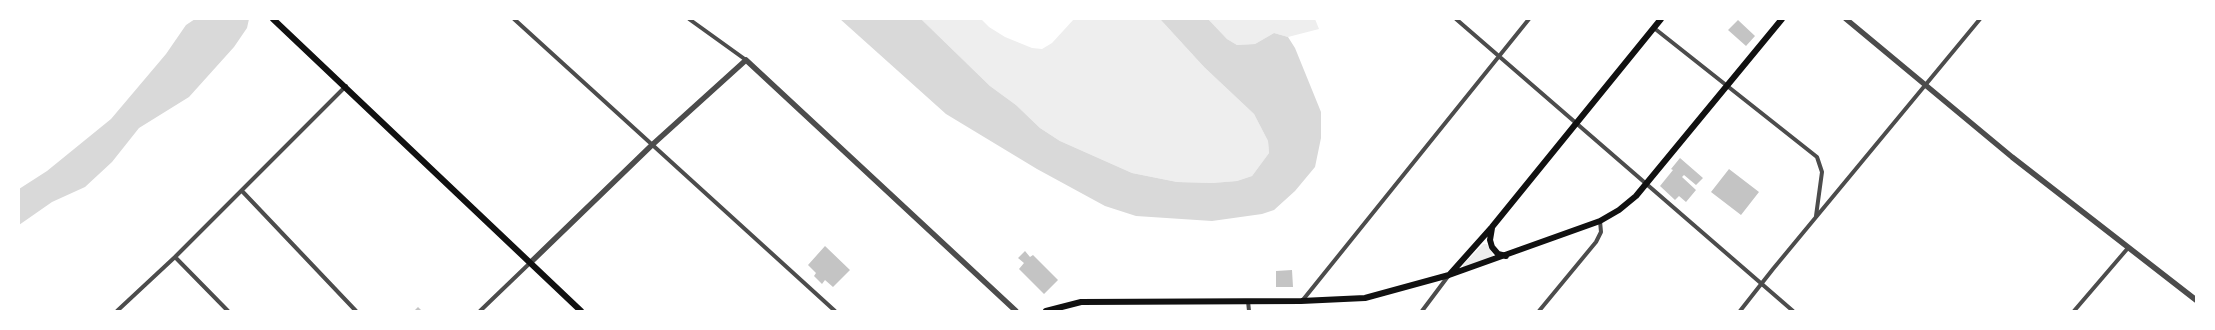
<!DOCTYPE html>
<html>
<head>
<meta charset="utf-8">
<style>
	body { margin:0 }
	#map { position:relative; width:2215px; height:330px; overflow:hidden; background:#fff; font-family:"Varela Round",sans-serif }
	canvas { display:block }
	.frame { position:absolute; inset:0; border:20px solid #fff; pointer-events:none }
</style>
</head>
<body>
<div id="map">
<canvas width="2215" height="330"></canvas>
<div class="frame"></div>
</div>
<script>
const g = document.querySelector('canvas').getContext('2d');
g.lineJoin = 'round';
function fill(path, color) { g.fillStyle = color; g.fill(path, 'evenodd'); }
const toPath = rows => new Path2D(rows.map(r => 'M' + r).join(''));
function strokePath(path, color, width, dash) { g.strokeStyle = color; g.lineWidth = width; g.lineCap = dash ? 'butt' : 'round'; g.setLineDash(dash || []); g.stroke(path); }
fill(toPath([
	[921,19,981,19,989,27,1005,37,1032,48,1042,49,1052,43,1074,19,1160,19,1204,67,1254,114,1268,141,1269,153,1252,176,1237,181,1212,183,1177,182,1132,173,1060,141,1040,128,1016,105,990,86],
	[1208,19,1315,19,1319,29,1288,37,1274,33,1255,44,1237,45,1227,39],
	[1483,244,1487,244,1494,257,1463,268,1463,265]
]), '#eee');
fill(toPath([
	[195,19,249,19,247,28,234,47,189,97,139,128,112,162,85,187,52,202,19,225,19,189,47,171,111,119,166,54,186,25],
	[840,19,921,19,990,86,1016,105,1040,128,1060,141,1132,173,1177,182,1212,183,1237,181,1252,176,1269,153,1268,141,1254,114,1204,67,1160,19,1208,19,1227,39,1237,45,1255,44,1274,33,1288,37,1295,48,1321,112,1321,138,1315,167,1295,191,1274,210,1262,214,1212,221,1136,216,1105,206,1037,169,946,114]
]), '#d9d9d9');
fill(toPath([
	[1738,20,1755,36,1746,46,1728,30],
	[1680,158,1703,178,1696,185,1684,175,1682,177,1696,190,1686,202,1679,196,1675,200,1660,186,1673,170,1671,169],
	[1729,169,1759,192,1741,215,1711,192],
	[825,246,850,270,833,287,825,280,822,284,814,276,816,273,808,265],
	[1025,251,1030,257,1033,255,1058,280,1044,294,1019,269,1024,263,1018,258],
	[1292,270,1293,287,1276,287,1276,271],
	[418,307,422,311,414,311]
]), '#c4c4c4');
strokePath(toPath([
	[514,19,835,311],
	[689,19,746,60],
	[1456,19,1793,311],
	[1654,28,1817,157,1822,172,1816,216],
	[242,191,356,311],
	[175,257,228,311],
	[1248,301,1249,311],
	[1302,301,1529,19],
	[117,311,175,257,346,86],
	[480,311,531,262],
	[1422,311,1449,275],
	[1539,311,1596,242,1601,232,1600,221],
	[1740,311,1773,269,1980,19],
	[2074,311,2128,248]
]), '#4c4c4c', 4);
strokePath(toPath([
	[1846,19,2012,157,2196,300],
	[531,262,652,145,746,60,1016,311]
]), '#4c4c4c', 5.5);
strokePath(toPath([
	[273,19,581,311],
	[1492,228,1490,240,1492,247,1498,254,1506,256],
	[1450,274,1492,227,1661,19],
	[1046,311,1081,302,1301,301,1365,298,1449,275,1600,221,1619,210,1636,196,1782,19]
]), '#111', 6);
</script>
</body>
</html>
